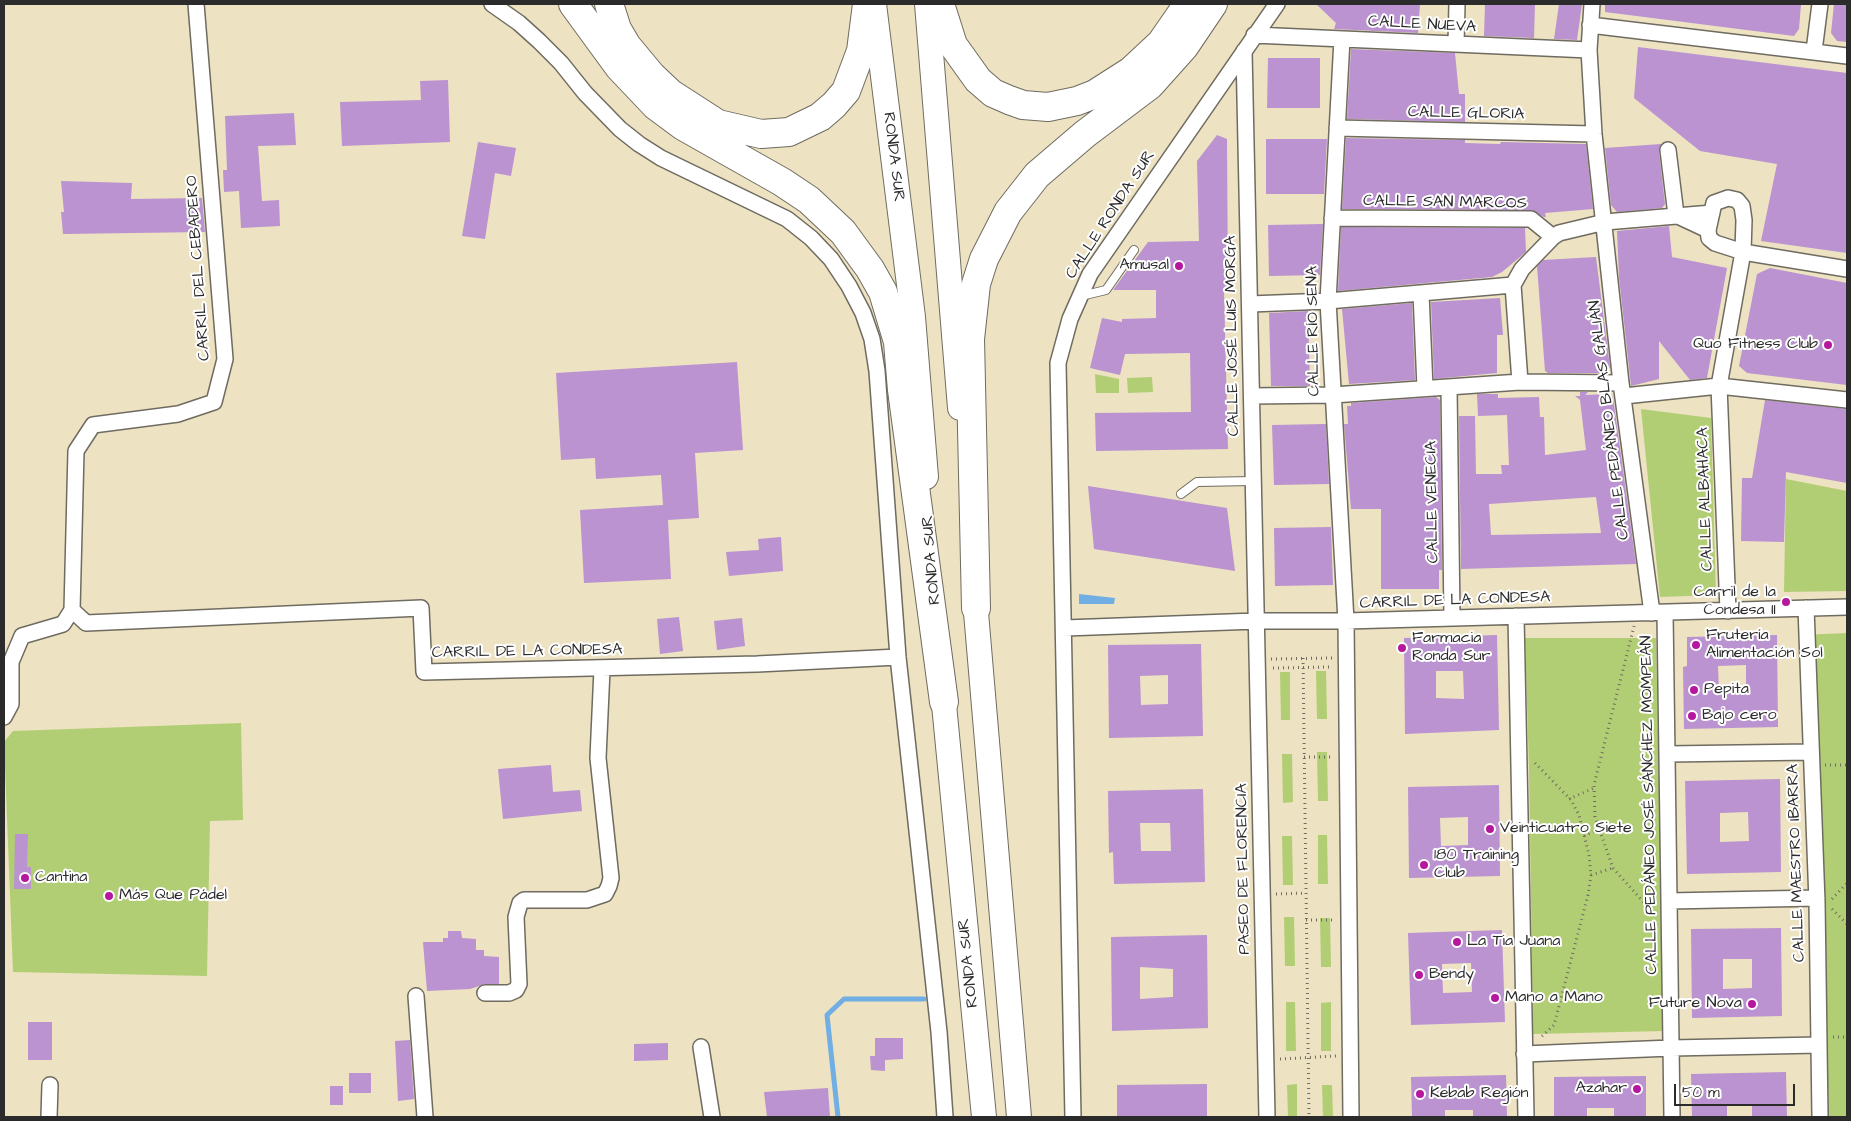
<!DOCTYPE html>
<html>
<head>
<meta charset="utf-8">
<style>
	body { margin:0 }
	#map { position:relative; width:1851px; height:1121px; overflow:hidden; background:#ede2c2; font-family:"Architects Daughter",sans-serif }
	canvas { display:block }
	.frame { position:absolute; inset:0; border:5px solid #2b2b2b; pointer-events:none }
	.scale { position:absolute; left:1674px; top:1084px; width:121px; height:22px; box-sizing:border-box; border:2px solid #2b2b2b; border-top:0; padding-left:6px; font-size:15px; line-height:18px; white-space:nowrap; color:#2b2b2b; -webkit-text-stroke:4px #fff; paint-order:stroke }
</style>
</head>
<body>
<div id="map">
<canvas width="1851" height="1121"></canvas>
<div class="frame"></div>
<div class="scale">50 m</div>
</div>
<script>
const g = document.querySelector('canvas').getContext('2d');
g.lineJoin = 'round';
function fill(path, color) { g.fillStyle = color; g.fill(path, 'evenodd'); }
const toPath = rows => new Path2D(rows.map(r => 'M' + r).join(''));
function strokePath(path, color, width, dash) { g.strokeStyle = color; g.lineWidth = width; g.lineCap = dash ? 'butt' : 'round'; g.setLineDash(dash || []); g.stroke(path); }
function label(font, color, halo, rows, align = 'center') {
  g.font = font + ' "Architects Daughter",sans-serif'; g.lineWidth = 4; g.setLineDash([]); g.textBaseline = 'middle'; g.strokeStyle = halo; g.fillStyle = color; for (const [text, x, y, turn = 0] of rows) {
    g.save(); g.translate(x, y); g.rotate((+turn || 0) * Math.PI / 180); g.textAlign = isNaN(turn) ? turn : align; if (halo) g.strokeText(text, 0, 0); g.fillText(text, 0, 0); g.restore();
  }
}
fill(toPath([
	[1095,374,1119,379,1119,393,1096,393],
	[1152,377,1153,392,1128,393,1127,378],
	[1641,409,1711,418,1716,595,1660,597],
	[1786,479,1847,491,1847,591,1784,592],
	[1847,633,1847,1117,1821,1117,1800,635],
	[1525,638,1656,638,1664,1031,1533,1034,1529,769],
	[1316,671,1326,671,1327,719,1317,719],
	[1280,672,1290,672,1290,720,1281,720],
	[241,723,243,820,210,821,207,976,13,972,4,742,13,731],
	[1317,752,1327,752,1328,801,1318,801],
	[1282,754,1292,754,1293,802,1283,803],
	[1318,835,1327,835,1328,884,1318,884],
	[1282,836,1292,836,1293,885,1283,885],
	[1284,917,1294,917,1295,966,1285,966],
	[1320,918,1330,918,1331,967,1321,967],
	[1286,1002,1295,1002,1296,1051,1286,1051],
	[1331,1002,1331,1051,1321,1051,1321,1003],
	[1297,1084,1297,1117,1288,1117,1287,1085],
	[1322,1085,1332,1085,1333,1117,1323,1117]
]), '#b2ce74');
fill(toPath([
	[1079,594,1115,598,1114,604,1079,604]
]), '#70aee3');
strokePath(toPath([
	[838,1117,827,1015,844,999,924,999]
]), '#70aee3', 5);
fill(toPath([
	[1316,4,1420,4,1418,33,1334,29,1336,23],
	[1485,4,1535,4,1534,38,1484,36],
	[1559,4,1582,4,1577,40,1554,39],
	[1605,4,1801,4,1799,29,1794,36,1605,12],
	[1834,4,1847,4,1847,42,1837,41,1831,33],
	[1638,47,1847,73,1847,253,1761,241,1777,164,1700,151,1634,98],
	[1351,49,1455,53,1459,94,1465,94,1465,122,1347,119],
	[1268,58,1320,58,1320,108,1267,108],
	[448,80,450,142,342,146,340,102,421,100,420,81],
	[294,113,296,145,258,146,262,201,279,200,280,226,241,228,239,191,224,192,223,170,227,170,225,116],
	[1217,135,1227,139,1228,290,1224,290,1228,449,1096,451,1095,413,1191,412,1190,353,1125,354,1120,375,1090,368,1102,318,1122,322,1122,319,1156,318,1156,290,1113,290,1148,242,1199,241,1197,161],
	[1346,138,1465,140,1465,143,1500,144,1501,142,1586,144,1593,209,1545,213,1546,217,1544,217,1531,210,1342,209],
	[1266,139,1327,139,1324,194,1266,194],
	[478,142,516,148,511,176,495,173,485,239,462,236],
	[1661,144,1659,151,1665,204,1662,208,1617,212,1611,205,1605,148],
	[61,181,132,183,131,199,202,198,205,232,63,234,61,212,64,212],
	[1323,224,1320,275,1269,276,1268,225],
	[1669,226,1672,257,1727,268,1707,378,1690,380,1659,341,1659,379,1631,386,1619,277,1617,231],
	[1341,227,1525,228,1526,252,1502,272,1492,277,1338,291],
	[1596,257,1610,367,1604,373,1548,373,1545,371,1537,266,1543,260],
	[1770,268,1847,283,1847,385,1747,373,1739,366,1757,274],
	[1500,298,1503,335,1497,335,1497,373,1434,379,1431,302],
	[1412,303,1415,380,1349,384,1342,309],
	[1308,311,1310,386,1271,386,1269,313],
	[737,362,743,450,695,453,699,518,668,520,671,579,584,583,580,510,663,505,661,475,596,479,595,458,561,460,556,373],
	[1580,392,1588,392,1585,395,1610,394,1613,397,1636,564,1461,569,1459,416,1475,416,1476,474,1502,474,1501,465,1509,465,1507,415,1478,416,1477,394,1498,394,1498,398,1539,397,1540,417,1544,417,1545,455,1586,450,1580,400,1575,396,1580,396],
	[1596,497,1601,533,1491,535,1489,504],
	[1436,397,1440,400,1442,570,1439,570,1439,589,1381,589,1381,509,1351,509,1344,424,1348,424,1347,406,1351,406,1351,403],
	[1765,400,1847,409,1847,483,1786,472,1784,542,1741,541,1742,478,1752,478],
	[1326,424,1329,484,1274,485,1272,425],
	[1088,486,1227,508,1235,571,1094,549],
	[1331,527,1333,585,1275,586,1274,528],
	[781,537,783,571,729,576,726,552,759,550,758,539],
	[679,617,683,651,660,654,657,619],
	[742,618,745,646,717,650,714,621],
	[1497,635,1499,730,1405,734,1404,638],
	[1436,671,1463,671,1464,699,1436,698],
	[1777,635,1778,727,1684,729,1683,667,1687,666,1687,637],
	[1746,665,1746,693,1719,693,1718,666],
	[1201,644,1203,736,1109,738,1108,645],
	[1168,675,1168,704,1141,705,1140,676],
	[551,765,553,792,580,790,582,811,503,819,498,769],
	[1780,779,1781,872,1687,874,1685,781],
	[1748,812,1749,841,1720,842,1720,813],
	[1499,785,1500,876,1409,878,1408,787],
	[1468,817,1468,845,1441,846,1440,818],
	[1203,789,1205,882,1114,884,1113,852,1109,853,1108,791],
	[1140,823,1170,823,1171,851,1141,851],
	[15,834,28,834,27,867,31,867,31,889,14,889],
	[1781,928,1782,1016,1692,1018,1691,929],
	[1723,959,1752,959,1752,988,1723,989],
	[1502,930,1505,1022,1411,1025,1408,933],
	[1471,963,1472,992,1443,993,1442,964],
	[448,931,461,931,462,938,476,939,476,950,484,950,484,956,499,957,499,984,485,984,470,989,427,991,423,942,443,942,443,938,448,938],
	[1207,935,1208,1028,1112,1031,1111,937],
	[1140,967,1173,969,1173,997,1140,999],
	[28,1022,52,1022,52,1060,28,1060],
	[875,1038,903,1038,903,1059,885,1060,885,1071,871,1070,870,1056,875,1056],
	[410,1040,414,1099,398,1101,395,1041],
	[668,1043,668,1060,634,1061,634,1044],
	[1786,1072,1787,1117,1752,1117,1752,1105,1727,1106,1727,1117,1692,1117,1691,1074],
	[349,1073,371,1073,371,1093,349,1093],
	[1506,1075,1507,1117,1473,1117,1473,1110,1445,1110,1445,1117,1412,1117,1411,1077],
	[1646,1076,1646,1117,1614,1117,1614,1108,1587,1108,1587,1117,1554,1117,1554,1077],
	[1207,1084,1207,1117,1117,1117,1117,1085],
	[330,1086,343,1086,343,1105,330,1105],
	[828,1088,830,1117,767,1117,764,1092]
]), '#ba93d0');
const lane = toPath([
	[1081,296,1106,290,1134,250],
	[1181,494,1197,482,1253,481]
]);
const street = toPath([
	[492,4,519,23,539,41,561,63,585,93,620,129,639,144,661,158,787,219,811,238,831,259,849,286,863,313,872,339,877,371,898,657,939,1032,945,1117],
	[1592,4,1589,50,1594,134,1621,383,1652,613],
	[1590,25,1847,56],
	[1254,35,1589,50],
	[1342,39,1328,301,1346,621,1351,1117],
	[1456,44,1457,4],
	[1244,51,1267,1117],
	[1814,51,1820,4],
	[1337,128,1594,134],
	[1668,150,1676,215],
	[1678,216,1708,230,1709,238,1715,243,1743,252,1847,269],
	[1332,218,1531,219,1553,237],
	[1708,230,1714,203,1728,198,1737,200,1742,206,1744,220,1743,252,1719,386,1728,611],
	[1421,293,1425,388],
	[1250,304,1328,301,1513,285],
	[1520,382,1513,285,1522,269,1553,237,1559,233,1605,222,1712,213],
	[1449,387,1452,618],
	[1252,396,1333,395,1520,382,1621,383],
	[1624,396,1719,386,1847,400],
	[1806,608,1817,902,1820,1117],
	[72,610,86,623,421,608,424,672,757,664,898,657],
	[1665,613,1672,1117],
	[1516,616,1526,1117],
	[1065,628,1256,621,1346,621,1847,607],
	[4,717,11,704,11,662,22,636,63,624,72,610,76,451,93,425,178,414,214,402,225,359,196,4],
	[1667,754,1811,752],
	[1669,901,1817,898],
	[485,993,509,993,516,990,519,984,516,917,520,903,524,900,587,900,605,894,609,886,611,878,598,758,602,669],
	[416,996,425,1117],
	[701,1047,712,1117],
	[1524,1054,1671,1048,1819,1045],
	[49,1117,50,1085],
	[1073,1117,1058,363,1070,319,1090,274,1277,4]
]);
const primary = toPath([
	[874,4,913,317,926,477],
	[927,4,960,408],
	[974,589,1019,1117],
	[942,684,984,1117]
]);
const highway = toPath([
	[573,4,619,67,656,106,683,126,782,182,809,200,843,232,870,269,883,292,898,342,902,390,944,702],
	[609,4,617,29,627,46,652,76,670,93,718,124,761,134,789,132,820,117,834,105,846,91,861,51,867,4],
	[940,4,953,45,978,80,993,93,1009,100,1023,105,1048,107,1077,101,1095,94,1131,71,1161,43,1188,4],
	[976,608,970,339,976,284,984,259,1008,212,1037,175,1085,134,1150,85,1184,47,1213,4]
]);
strokePath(lane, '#6f6b60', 10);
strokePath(street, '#6f6b60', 18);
strokePath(primary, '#6f6b60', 26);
strokePath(highway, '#6f6b60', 30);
strokePath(toPath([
	[1634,626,1594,785,1595,817,1613,868,1654,914],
	[1303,658,1309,1117],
	[1271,659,1332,658],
	[1273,668,1330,667],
	[1304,757,1332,757],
	[1535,763,1571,800,1579,815,1589,855,1591,875,1588,895,1554,1025,1540,1038],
	[1825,765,1847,765],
	[1569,799,1594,788],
	[1584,836,1599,829],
	[1591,875,1613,868],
	[1276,894,1306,893],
	[1832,899,1847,883],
	[1832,909,1847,924],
	[1306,920,1334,920],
	[1833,1037,1847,1037],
	[1280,1059,1336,1056]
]), '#6f6b60', 3, [1, 4]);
strokePath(lane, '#fff', 8);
strokePath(street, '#fff', 15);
strokePath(primary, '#fff', 24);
strokePath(highway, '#fff', 28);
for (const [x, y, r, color] of [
	[1179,266,5,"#b5179e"],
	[1828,345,5,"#b5179e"],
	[1786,602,5,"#b5179e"],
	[1696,645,5,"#b5179e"],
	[1402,648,5,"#b5179e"],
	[1694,690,5,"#b5179e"],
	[1692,716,5,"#b5179e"],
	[1490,829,5,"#b5179e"],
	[1424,865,5,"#b5179e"],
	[25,878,5,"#b5179e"],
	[109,896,5,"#b5179e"],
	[1457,942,5,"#b5179e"],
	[1419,975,5,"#b5179e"],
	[1495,998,5,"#b5179e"],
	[1752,1004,5,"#b5179e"],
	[1637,1089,5,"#b5179e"],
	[1420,1094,5,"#b5179e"]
]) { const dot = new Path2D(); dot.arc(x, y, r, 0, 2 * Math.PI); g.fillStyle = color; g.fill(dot); strokePath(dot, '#fff', 2); }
label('16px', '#2b2b2b', '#fff', [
	["CALLE NUEVA",1422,25,3],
	["CALLE GLORIA",1466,114,1],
	["RONDA SUR",893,157,83],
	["CALLE SAN MARCOS",1445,203,1],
	["CALLE RONDA SUR",1111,215,-57],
	["CARRIL DEL CEBADERO",199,268,-94],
	["CALLE RÍO SENA",1314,331,-91],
	["CALLE JOSÉ LUIS MORGA",1233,336,-91],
	["CALLE PEDÁNEO BLAS GALIÁN",1610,420,-97],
	["CALLE ALBAHACA",1706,499,-92],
	["CALLE VENECIA",1433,502,-91],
	["RONDA SUR",932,560,-95],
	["CARRIL DE LA CONDESA",1455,601,-2],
	["CARRIL DE LA CONDESA",527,652,-1],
	["CALLE PEDÁNEO JOSÉ SÁNCHEZ MOMPEÁN",1650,805,-91],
	["CALLE MAESTRO IBARRA",1797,863,-92],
	["PASEO DE FLORENCIA",1244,869,-91],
	["RONDA SUR",969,963,-96]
]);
label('16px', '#2b2b2b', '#fff', [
	["Amusal",1169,266,"right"],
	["Quo Fitness Club",1818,345,"right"],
	["Carril de la",1776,593,"right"],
	["Condesa II",1776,611,"right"],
	["Frutería",1706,636],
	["Alimentación Sol",1706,654],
	["Farmacia",1412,639],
	["Ronda Sur",1412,657],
	["Pepita",1704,690],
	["Bajo cero",1702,716],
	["Veinticuatro Siete",1500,829],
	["180 Training",1434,856],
	["Club",1434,874],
	["Cantina",35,878],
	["Más Que Pádel",119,896],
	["La Tia Juana",1467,942],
	["Bendy",1429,975],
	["Mano a Mano",1505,998],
	["Future Nova",1742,1004,"right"],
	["Azahar",1627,1089,"right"],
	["Kebab Región",1430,1094]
], 'left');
</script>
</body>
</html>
